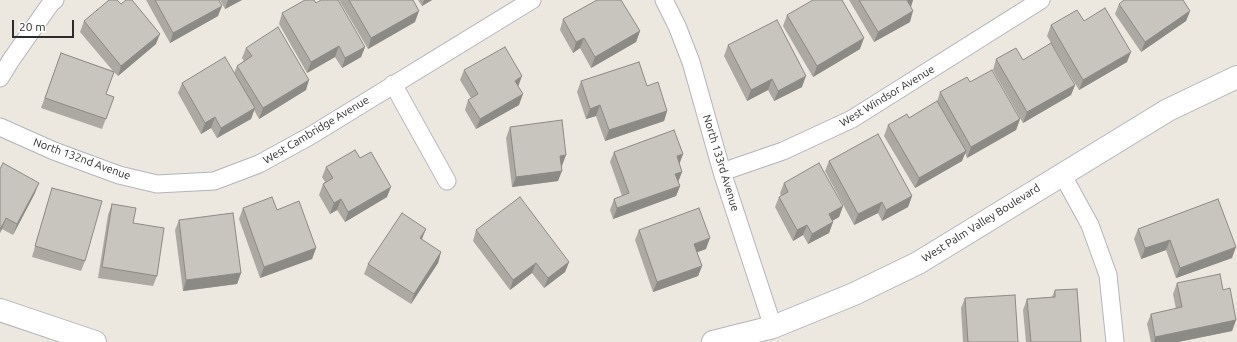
<!DOCTYPE html>
<html>
<head>
<meta charset="utf-8">
<style>
	body { margin:0 }
	#map { position:relative; width:1237px; height:342px; overflow:hidden; background:#ece7df; font-family:Ubuntu,sans-serif }
	canvas { display:block }
	.scale { position:absolute; left:12px; top:20px; width:62px; height:18px; box-sizing:border-box; border:2px solid #2c2c2c; border-top:0; padding-left:5px; font-size:12px; line-height:14px; white-space:nowrap; color:#2c2c2c; -webkit-text-stroke:3px #fff; paint-order:stroke }
</style>
</head>
<body>
<div id="map">
<canvas width="1237" height="342"></canvas>
<div class="scale">20 m</div>
</div>
<script>
const g = document.querySelector('canvas').getContext('2d');
g.lineJoin = 'round';
const toPath = rows => new Path2D(rows.map(r => 'M' + r).join(''));
function strokePath(path, color, width, dash) { g.strokeStyle = color; g.lineWidth = width; g.lineCap = dash ? 'butt' : 'round'; g.setLineDash(dash || []); g.stroke(path); }
function fill(path, color) { g.fillStyle = color; g.fill(path, 'evenodd'); }
function label(font, color, halo, rows, align = 'center') {
  g.font = font + ' Ubuntu,sans-serif'; g.lineWidth = 3; g.setLineDash([]); g.textBaseline = 'middle'; g.strokeStyle = halo; g.fillStyle = color; for (const [text, x, y, turn = 0] of rows) {
    g.save(); g.translate(x, y); g.rotate((+turn || 0) * Math.PI / 180); g.textAlign = isNaN(turn) ? turn : align; if (halo) g.strokeText(text, 0, 0); g.fillText(text, 0, 0); g.restore();
  }
}
const street = toPath([
	[664,0,677,26,691,62,722,172,773,327],
	[0,78,11,60,51,3,55,0],
	[393,84,447,181],
	[0,127,54,151,119,175,157,184,214,181,259,164,310,136,532,0],
	[722,172,783,151,852,119,1041,0],
	[1062,174,1090,225,1108,275,1115,342]
]);
const secondary = toPath([
	[0,310,95,342],
	[713,342,773,327,854,294,918,263,1168,110,1237,77]
]);
strokePath(street, '#b3b5be', 19);
strokePath(secondary, '#b3b5be', 24);
strokePath(street, '#fff', 17);
strokePath(secondary, '#fff', 22);
fill(toPath([
	[146,0,219,0,218,16,170,43],
	[220,0,242,0,225,9],
	[339,0,413,0,415,22,368,49],
	[418,0,432,0,422,6],
	[849,0,913,0,911,7,910,22,874,42],
	[1119,4,1190,11,1186,21,1141,52,1115,14],
	[282,13,365,47,361,57,342,68,335,57,307,73,279,24],
	[787,15,860,49,813,77,783,26],
	[563,19,640,31,636,42,591,68,580,48,573,53,560,30],
	[84,21,156,44,118,76,114,72,106,94,114,97,102,129,41,108,61,53,113,71,80,32],
	[1084,21,1127,62,1079,90,1047,36,1051,25],
	[728,45,802,87,774,101,768,90,747,101,724,56],
	[246,48,306,90,259,119,254,110,251,119,217,138,211,128,201,134,178,93,182,83,234,73,237,66,244,61,242,58],
	[996,59,1023,60,1075,85,1071,95,1023,123,993,70],
	[464,70,518,86,519,105,476,129,465,110,468,100,471,98,460,80],
	[581,81,647,86,667,111,664,121,605,141,596,116,586,119,577,92],
	[970,82,1020,119,1016,130,967,158,965,153,962,161,915,188,884,136,888,125,909,118,937,102,940,92],
	[510,127,562,166,561,166,558,181,512,187,506,138],
	[614,152,683,154,679,164,682,172,678,182,680,186,676,196,613,219,610,210,614,199,622,196,610,162],
	[360,158,387,197,345,222,337,210,330,214,319,195,323,184,325,182,322,177,326,167],
	[829,161,912,196,908,207,882,221,878,213,854,225,825,171],
	[0,169,35,193,13,235,2,229,0,233],
	[784,183,843,206,839,217,832,221,833,222,829,233,808,244,803,235,793,241,775,207,779,197,781,196,780,193],
	[52,188,85,261,81,271,32,257,49,198],
	[112,204,133,223,157,276,153,286,98,278,108,215],
	[243,208,277,210,316,248,312,259,260,278,239,219],
	[179,220,241,273,237,284,183,291,175,230],
	[1138,229,1232,258,1176,278,1166,250,1141,259,1134,239],
	[476,230,569,262,565,272,544,288,532,273,510,290,473,241],
	[639,230,706,249,697,252,702,266,698,276,653,292,635,240],
	[422,240,441,252,438,263,411,304,364,274,368,264],
	[1177,283,1223,290,1236,320,1232,331,1178,342,1151,342,1147,324,1151,314,1176,309,1173,294],
	[1055,290,1081,342,1026,342,1023,310,1027,299,1052,297],
	[965,298,1018,342,963,342,961,308]
]), '#aca9a3');
fill(toPath([
	[228,0,242,0,225,9],
	[424,0,432,0,422,6],
	[907,0,913,0,911,6,903,11],
	[222,6,218,16,170,43,173,33],
	[419,11,415,22,368,49,371,38],
	[913,11,910,22,874,42,878,32],
	[1190,11,1186,21,1141,52,1145,42],
	[640,31,636,42,591,68,595,57],
	[160,34,156,44,118,76,121,66],
	[584,38,580,48,573,53,576,42],
	[864,38,860,49,813,77,817,66],
	[339,46,335,57,307,73,311,62],
	[365,47,361,57,342,68,345,58],
	[1131,52,1127,62,1079,90,1083,80],
	[522,76,518,87,515,81],
	[806,76,802,87,774,101,778,91],
	[772,79,768,90,747,101,751,90],
	[309,80,306,90,259,119,263,108],
	[1075,85,1071,95,1023,123,1027,112],
	[523,94,519,105,476,129,480,119],
	[600,105,596,116,586,119,590,109],
	[255,108,251,119,217,138,221,128],
	[667,111,664,121,605,141,609,130],
	[215,117,211,128,201,134,205,123],
	[1020,119,1016,130,967,158,971,147],
	[966,151,962,161,915,188,919,178],
	[683,154,679,165,677,156],
	[566,155,562,166,556,166,560,156],
	[562,171,558,181,512,187,516,177],
	[682,172,678,182,675,174],
	[39,183,35,193,13,235,17,224],
	[680,186,676,196,613,219,617,208],
	[391,187,387,197,345,222,348,212],
	[912,196,908,207,882,221,886,210],
	[341,199,337,210,330,214,334,203],
	[882,202,878,213,854,225,858,214],
	[843,206,839,217,825,225,829,214],
	[6,218,2,229,0,233,1,228],
	[833,222,829,233,808,244,812,234],
	[807,225,803,235,793,241,797,230],
	[426,229,422,239,416,249,420,238],
	[710,238,706,249,690,255,694,244],
	[1170,240,1166,250,1141,259,1145,248],
	[1236,247,1232,258,1176,278,1180,268],
	[316,248,312,259,260,278,264,267],
	[441,252,438,263,411,304,414,294],
	[569,262,565,272,544,288,548,278],
	[536,263,532,273,510,290,513,280],
	[702,266,698,276,653,292,657,282],
	[241,273,237,284,183,291,186,280],
	[1236,320,1232,331,1178,342,1154,342,1155,337]
]), '#8c8a85');
const building = toPath([
	[109,0,117,0,121,4,126,0,132,0,160,34,121,66,84,21,109,0],
	[155,0,219,0,222,6,173,33,155,0],
	[305,0,314,0,316,3,321,0,338,0,365,47,345,58,339,46,311,62,282,13,305,0],
	[349,0,413,0,419,11,371,38,349,0],
	[597,0,621,0,640,31,595,57,584,38,576,42,563,19,597,0],
	[813,0,842,0,864,38,817,66,787,15,813,0],
	[859,0,907,0,913,11,878,32,859,0],
	[1124,0,1183,0,1190,11,1145,42,1119,4,1124,0],
	[1105,8,1131,52,1083,80,1051,25,1077,10,1084,21,1105,8],
	[777,20,806,76,778,91,772,79,751,90,728,45,777,20],
	[278,27,309,80,263,108,237,66,252,56,246,48,278,27],
	[1051,43,1075,85,1027,112,996,59,1016,48,1023,60,1051,43],
	[505,47,522,76,515,81,523,94,480,119,468,100,478,94,464,70,505,47],
	[61,53,114,72,106,94,114,97,106,119,45,98,61,53],
	[225,57,255,108,221,128,215,117,205,123,182,83,225,57],
	[639,62,647,86,658,82,667,111,609,130,600,105,590,109,581,81,639,62],
	[992,70,1020,119,971,147,940,92,967,77,970,82,992,70],
	[937,101,966,151,919,178,888,125,907,114,909,118,937,101],
	[562,120,566,155,560,156,562,171,516,177,510,127,562,120],
	[674,130,683,154,677,156,682,172,675,174,680,186,617,208,614,199,629,193,614,152,674,130],
	[878,134,912,196,886,210,882,202,858,214,829,161,878,134],
	[355,150,360,158,371,152,391,187,348,212,341,199,334,203,323,184,333,178,326,167,355,150],
	[3,163,39,183,17,224,6,218,1,228,0,228,0,169,3,163],
	[819,163,843,206,829,214,833,222,812,234,807,225,797,230,779,197,788,192,784,183,819,163],
	[52,188,102,201,85,261,35,246,52,188],
	[272,197,277,210,299,201,316,248,264,267,243,208,272,197],
	[520,197,569,262,548,278,536,263,513,280,476,230,520,197],
	[1218,199,1236,247,1180,268,1170,240,1145,248,1138,229,1218,199],
	[112,204,136,208,133,223,164,228,157,276,102,267,112,204],
	[699,208,710,238,694,244,702,266,657,282,639,230,699,208],
	[233,213,241,273,186,280,179,220,233,213],
	[402,213,426,229,420,238,441,252,414,294,368,264,402,213],
	[1220,274,1223,290,1230,288,1236,320,1155,337,1151,314,1182,307,1177,283,1220,274],
	[1077,289,1081,342,1031,342,1027,299,1055,297,1055,290,1077,289],
	[1015,295,1018,342,968,342,965,298,1015,295]
]);
fill(building, '#c8c5be');
strokePath(building, '#8c8a85', 1);
label('11px', '#2c2c2c', '#fff', [
	["West Windsor Avenue",887,96,-31],
	["West Cambridge Avenue",316,130,-31],
	["North 132nd Avenue",82,159,20],
	["North 133rd Avenue",721,163,73],
	["West Palm Valley Boulevard",981,223,-32]
]);
</script>
</body>
</html>
